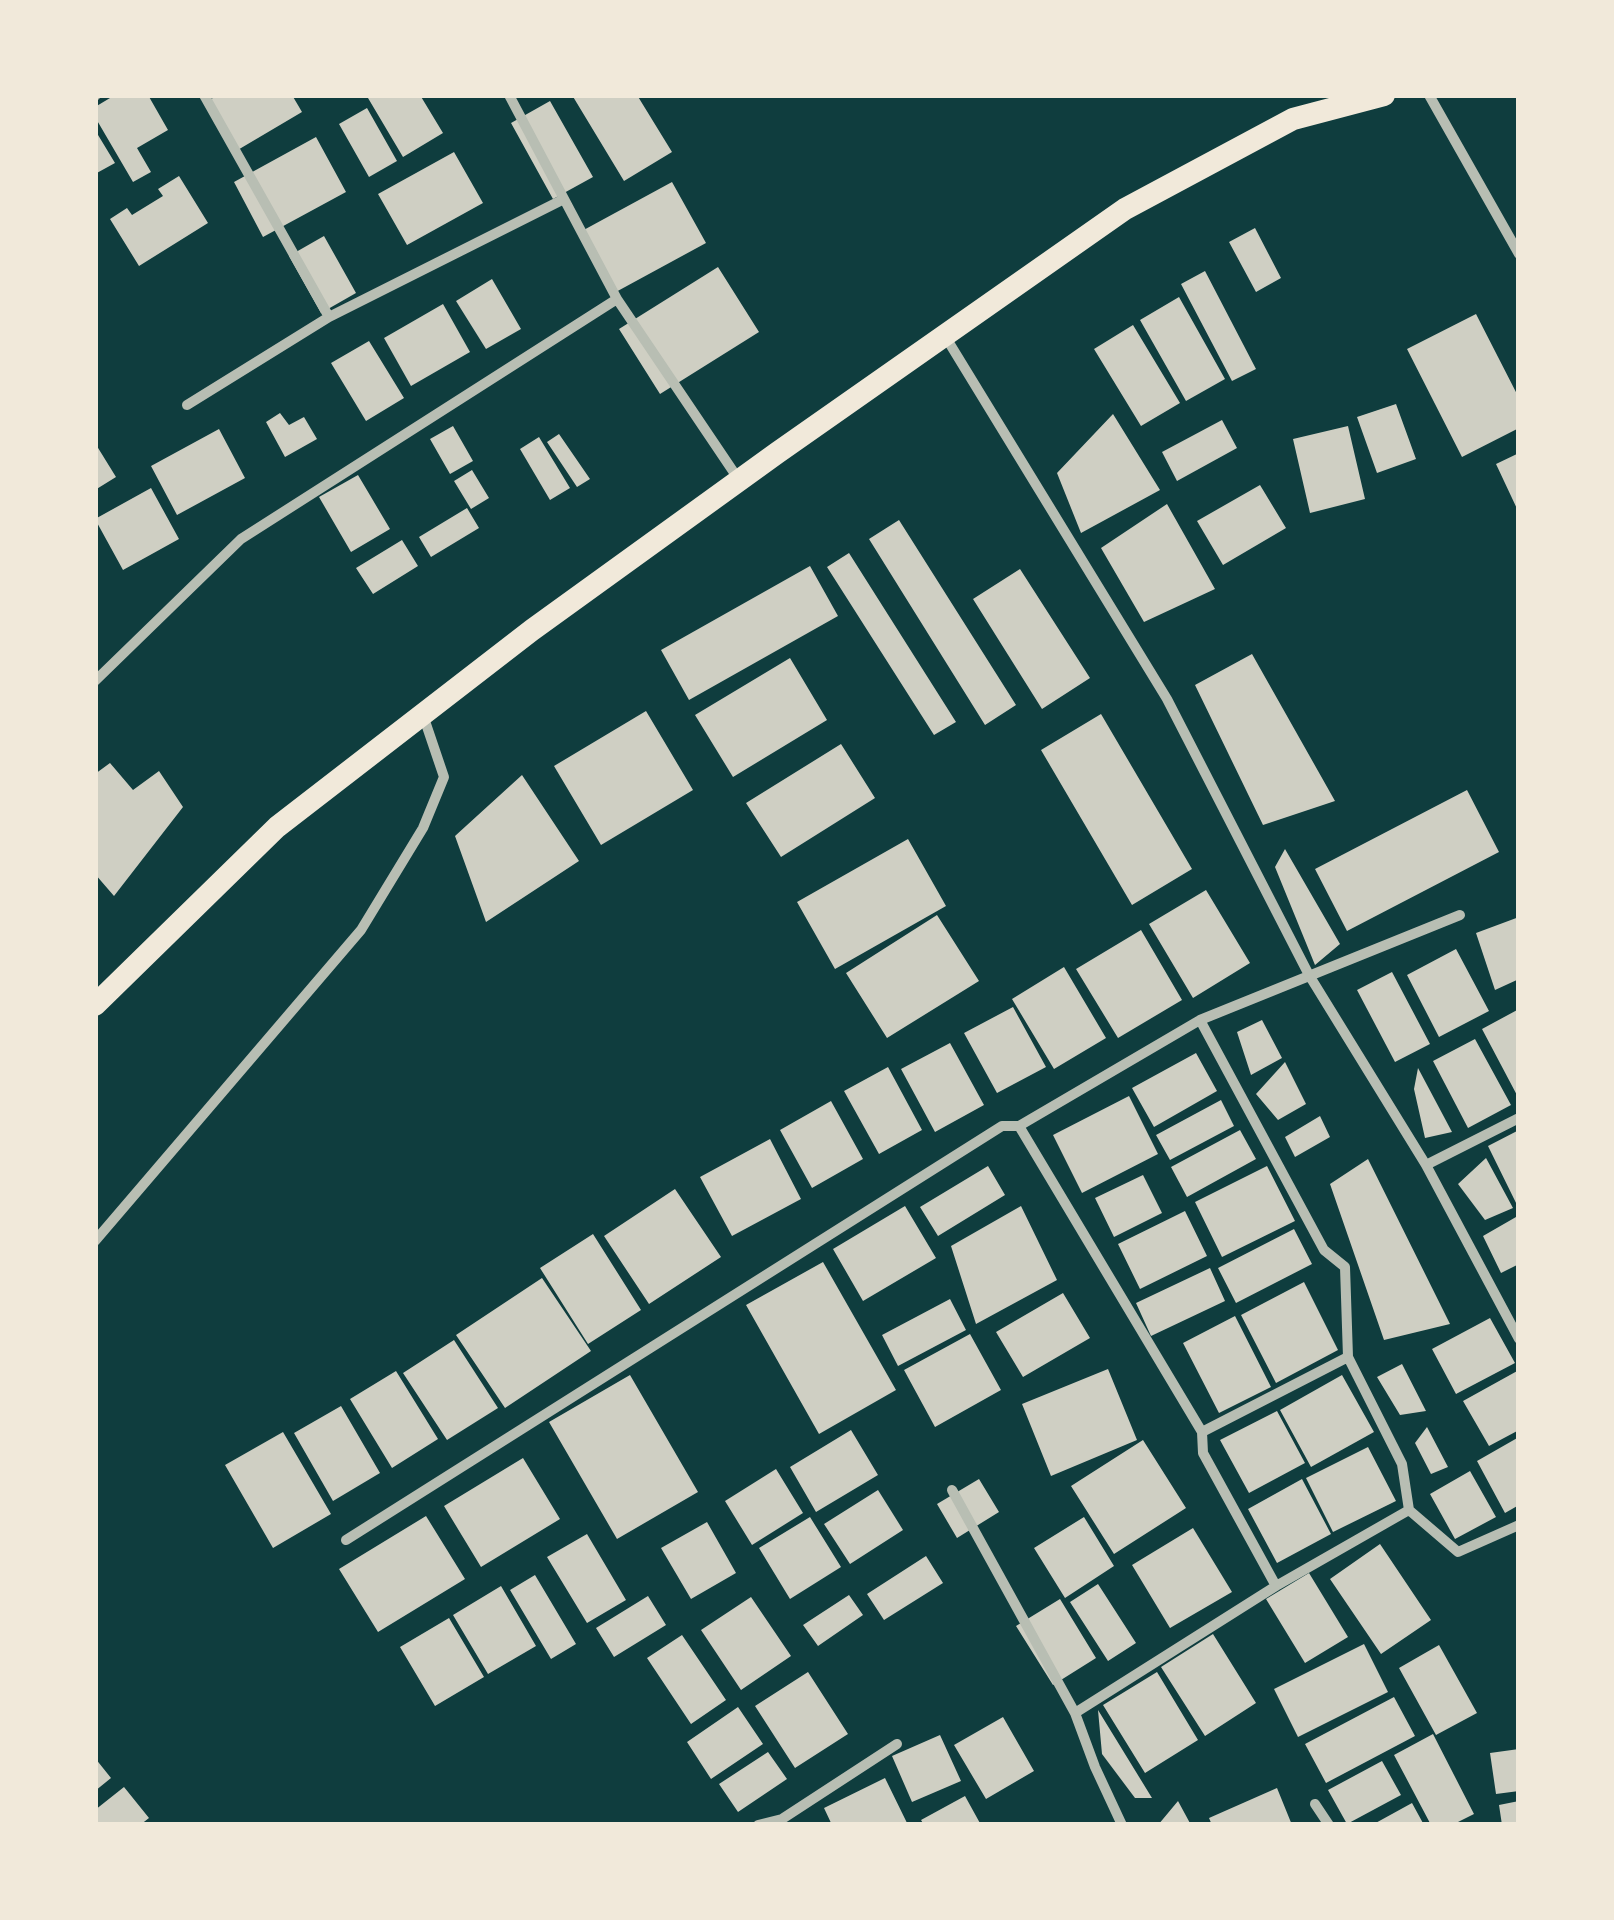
<!DOCTYPE html>
<html>
<head>
<meta charset="utf-8">
<style>
	body { margin:0 }
	#map { position:relative; width:1614px; height:1920px; overflow:hidden; background:#0f3d3e; font-family:"Open Sans",sans-serif }
	canvas { display:block }
	.frame { position:absolute; inset:0; border:98px solid #f1e9da; pointer-events:none }
</style>
</head>
<body>
<div id="map">
<canvas width="1614" height="1920"></canvas>
<div class="frame"></div>
</div>
<script>
const g = document.querySelector('canvas').getContext('2d');
g.lineJoin = 'round';
function fill(path, color) { g.fillStyle = color; g.fill(path, 'evenodd'); }
const toPath = rows => new Path2D(rows.map(r => 'M' + r).join(''));
function strokePath(path, color, width, dash) { g.strokeStyle = color; g.lineWidth = width; g.lineCap = dash ? 'butt' : 'round'; g.setLineDash(dash || []); g.stroke(path); }
fill(toPath([
	[115,95,148,95,168,130,137,148,151,172,133,182,95,117,95,107],
	[218,95,292,95,302,112,236,151,206,102],
	[374,95,420,95,443,133,403,157,368,98],
	[572,95,637,95,672,152,624,181],
	[550,101,593,177,553,199,511,123],
	[367,108,397,161,369,177,339,124],
	[95,130,115,163,95,174],
	[316,137,346,192,263,237,234,182],
	[454,152,483,203,407,245,378,194],
	[179,176,208,223,139,266,110,219,127,208,132,215,163,196,158,189],
	[672,182,706,243,614,293,580,232],
	[1255,228,1281,278,1256,292,1229,242],
	[324,236,356,293,321,313,289,256],
	[718,267,759,332,660,394,619,329],
	[1205,271,1256,369,1232,381,1181,284],
	[492,279,521,329,486,349,456,301],
	[1179,297,1225,379,1186,401,1140,320],
	[443,304,470,352,411,386,384,338],
	[1476,314,1519,398,1519,428,1462,457,1407,349],
	[1133,325,1180,403,1141,426,1094,349],
	[369,341,404,398,366,421,331,363],
	[1396,404,1416,459,1377,473,1357,417],
	[280,413,289,425,304,417,317,439,285,457,266,422],
	[1113,414,1160,490,1081,533,1057,473],
	[1222,420,1237,448,1177,481,1162,452],
	[453,426,473,461,450,474,430,439],
	[1348,426,1365,499,1310,513,1293,439],
	[219,429,245,478,177,515,151,466],
	[559,434,590,479,577,487,547,442],
	[539,437,570,488,550,500,520,449],
	[95,443,116,477,95,490],
	[1519,453,1519,513,1496,464],
	[472,470,489,498,471,509,454,481],
	[358,475,390,529,351,552,319,497],
	[1260,485,1286,528,1223,565,1197,521],
	[151,488,179,539,123,570,95,519],
	[1167,504,1215,589,1144,622,1101,548],
	[467,508,479,528,431,557,419,537],
	[899,520,1016,705,985,725,869,539],
	[402,540,418,566,373,594,356,568],
	[849,553,956,722,934,735,827,567],
	[810,566,838,616,689,700,661,650],
	[1020,569,1090,678,1042,709,973,599],
	[1252,654,1335,801,1263,825,1195,685],
	[790,658,827,720,733,777,695,715],
	[646,711,693,790,601,845,554,766],
	[1101,714,1192,869,1132,905,1041,750],
	[841,744,875,798,781,857,746,803],
	[110,763,133,790,159,771,183,807,114,896,95,874,95,774],
	[522,775,579,861,486,922,455,836],
	[1467,790,1499,852,1347,931,1315,869],
	[908,839,946,906,835,969,797,902],
	[1285,849,1340,944,1315,965,1275,867],
	[1206,890,1250,963,1193,998,1149,924],
	[937,915,979,981,887,1038,846,973],
	[1519,917,1519,979,1495,990,1476,933],
	[1141,930,1182,1000,1118,1038,1076,969],
	[1456,949,1489,1011,1439,1037,1407,975],
	[1064,967,1106,1038,1054,1069,1012,999],
	[1392,972,1430,1044,1395,1062,1357,990],
	[1013,1007,1046,1067,997,1093,964,1033],
	[1519,1009,1519,1099,1482,1029],
	[1262,1020,1282,1058,1251,1075,1237,1032],
	[1475,1039,1511,1105,1468,1128,1433,1061],
	[950,1043,984,1105,935,1132,901,1069],
	[1196,1053,1217,1091,1154,1127,1132,1088],
	[1285,1062,1306,1104,1278,1120,1256,1094],
	[888,1067,922,1130,879,1154,844,1091],
	[1418,1068,1452,1132,1425,1138,1414,1089],
	[1129,1096,1158,1154,1082,1193,1053,1135],
	[1221,1100,1234,1126,1170,1160,1156,1135],
	[831,1101,863,1159,812,1188,780,1130],
	[1320,1116,1330,1137,1295,1157,1285,1137],
	[1240,1130,1256,1159,1187,1197,1171,1167],
	[1519,1130,1519,1209,1488,1146],
	[770,1139,801,1199,732,1236,700,1177],
	[1486,1158,1513,1208,1485,1220,1458,1184],
	[1368,1159,1450,1324,1384,1340,1330,1184],
	[988,1166,1005,1195,938,1236,920,1207],
	[1267,1166,1295,1221,1222,1257,1195,1202],
	[1143,1175,1162,1213,1114,1237,1095,1198],
	[675,1189,721,1257,649,1304,604,1236],
	[905,1206,936,1258,863,1301,833,1249],
	[1021,1206,1057,1280,976,1324,951,1246],
	[1185,1211,1207,1256,1140,1289,1118,1244],
	[1516,1217,1519,1223,1519,1264,1501,1273,1483,1236],
	[1294,1229,1312,1264,1236,1303,1218,1268],
	[593,1234,641,1310,588,1344,540,1268],
	[823,1262,896,1390,819,1434,746,1305],
	[1210,1268,1225,1301,1151,1336,1136,1303],
	[542,1278,591,1351,505,1408,456,1335],
	[1304,1282,1338,1350,1276,1383,1241,1315],
	[1063,1293,1090,1338,1023,1377,996,1332],
	[950,1299,966,1330,898,1366,882,1335],
	[1235,1316,1271,1387,1219,1413,1183,1343],
	[1490,1318,1515,1363,1456,1394,1432,1349],
	[970,1334,1001,1390,935,1427,904,1370],
	[454,1340,498,1408,447,1440,403,1373],
	[1402,1364,1426,1411,1400,1415,1377,1377],
	[1108,1369,1137,1440,1051,1476,1022,1404],
	[1519,1370,1519,1430,1489,1446,1463,1401],
	[396,1371,438,1439,392,1468,350,1399],
	[630,1375,698,1492,617,1539,549,1422],
	[1342,1375,1374,1432,1311,1467,1280,1410],
	[341,1406,380,1473,333,1501,294,1433],
	[1277,1411,1305,1463,1249,1493,1220,1440],
	[1427,1427,1448,1467,1431,1474,1415,1443],
	[851,1430,878,1475,816,1512,790,1467],
	[283,1432,331,1514,273,1548,225,1465],
	[1519,1437,1519,1505,1505,1513,1477,1461],
	[1143,1440,1186,1508,1114,1554,1071,1486],
	[1368,1447,1396,1501,1333,1532,1306,1478],
	[523,1458,560,1519,481,1567,444,1506],
	[776,1469,803,1513,752,1545,725,1501],
	[1470,1471,1496,1517,1455,1539,1430,1494],
	[979,1479,999,1512,957,1538,937,1504],
	[1302,1479,1331,1534,1277,1563,1248,1509],
	[878,1490,903,1530,850,1564,824,1524],
	[426,1516,465,1579,378,1632,339,1569],
	[810,1517,841,1567,790,1599,759,1548],
	[1084,1517,1114,1566,1065,1598,1034,1548],
	[707,1522,736,1573,691,1599,661,1548],
	[1193,1528,1232,1592,1170,1628,1132,1565],
	[587,1534,626,1600,587,1623,547,1557],
	[1380,1544,1431,1620,1381,1654,1330,1579],
	[926,1556,943,1583,884,1620,867,1594],
	[1309,1573,1348,1637,1305,1663,1266,1599],
	[535,1575,576,1644,551,1659,510,1590],
	[1098,1584,1136,1643,1108,1661,1070,1602],
	[501,1586,536,1646,488,1674,453,1615],
	[849,1595,863,1615,818,1646,803,1625],
	[648,1596,666,1625,614,1657,596,1628],
	[751,1597,791,1656,741,1690,701,1630],
	[1060,1599,1096,1658,1053,1685,1016,1626],
	[449,1618,484,1677,435,1706,400,1647],
	[1213,1634,1256,1703,1205,1736,1161,1667],
	[682,1635,726,1700,691,1724,647,1658],
	[1364,1644,1388,1692,1298,1737,1274,1689],
	[1439,1645,1477,1713,1436,1735,1399,1668],
	[808,1672,848,1734,795,1768,755,1706],
	[1157,1672,1198,1740,1145,1773,1103,1705],
	[1394,1697,1415,1736,1326,1783,1305,1744],
	[738,1707,763,1744,711,1779,687,1742],
	[1098,1710,1152,1798,1135,1798,1102,1754],
	[1003,1717,1034,1771,986,1799,954,1745],
	[1433,1734,1474,1814,1452,1825,1431,1825,1394,1755],
	[940,1735,961,1781,912,1802,892,1756],
	[1519,1749,1519,1791,1496,1794,1490,1753],
	[768,1752,787,1779,738,1812,719,1784],
	[95,1758,111,1778,95,1791],
	[1382,1761,1401,1795,1347,1824,1328,1790],
	[885,1778,908,1825,832,1825,824,1808],
	[124,1787,149,1818,140,1825,95,1825,95,1810],
	[1277,1788,1292,1825,1212,1825,1209,1818],
	[965,1796,981,1825,924,1825,921,1820],
	[1178,1801,1191,1825,1158,1825],
	[1519,1801,1519,1825,1502,1825,1499,1805],
	[1412,1803,1424,1825,1372,1825]
]), '#cfcfc3');
strokePath(toPath([
	[204,95,329,317],
	[509,95,617,299,739,480],
	[1429,95,1519,254],
	[95,96,96,95],
	[945,336,1167,699,1309,975,1426,1165,1519,1339],
	[187,405,329,317,564,199],
	[95,681,241,539,617,299],
	[1200,1020,1324,1250,1345,1267,1348,1357,1402,1464,1409,1510,1458,1552,1519,1525],
	[1019,1126,1202,1432,1203,1453,1276,1586],
	[1426,1165,1519,1118],
	[95,1241,361,930,423,828,444,777,423,715],
	[1202,1432,1348,1357],
	[952,1490,1075,1713,1095,1767,1122,1825],
	[346,1540,1002,1126,1019,1126,1200,1020,1460,915],
	[1075,1713,1276,1586,1409,1510],
	[1315,1804,1329,1825],
	[758,1825,782,1819,897,1744]
]), '#b8beb3', 10);
strokePath(toPath([
	[95,1005,277,827,532,630,777,453,1125,209,1293,119,1384,95]
]), '#f1e9da', 22);
</script>
</body>
</html>
